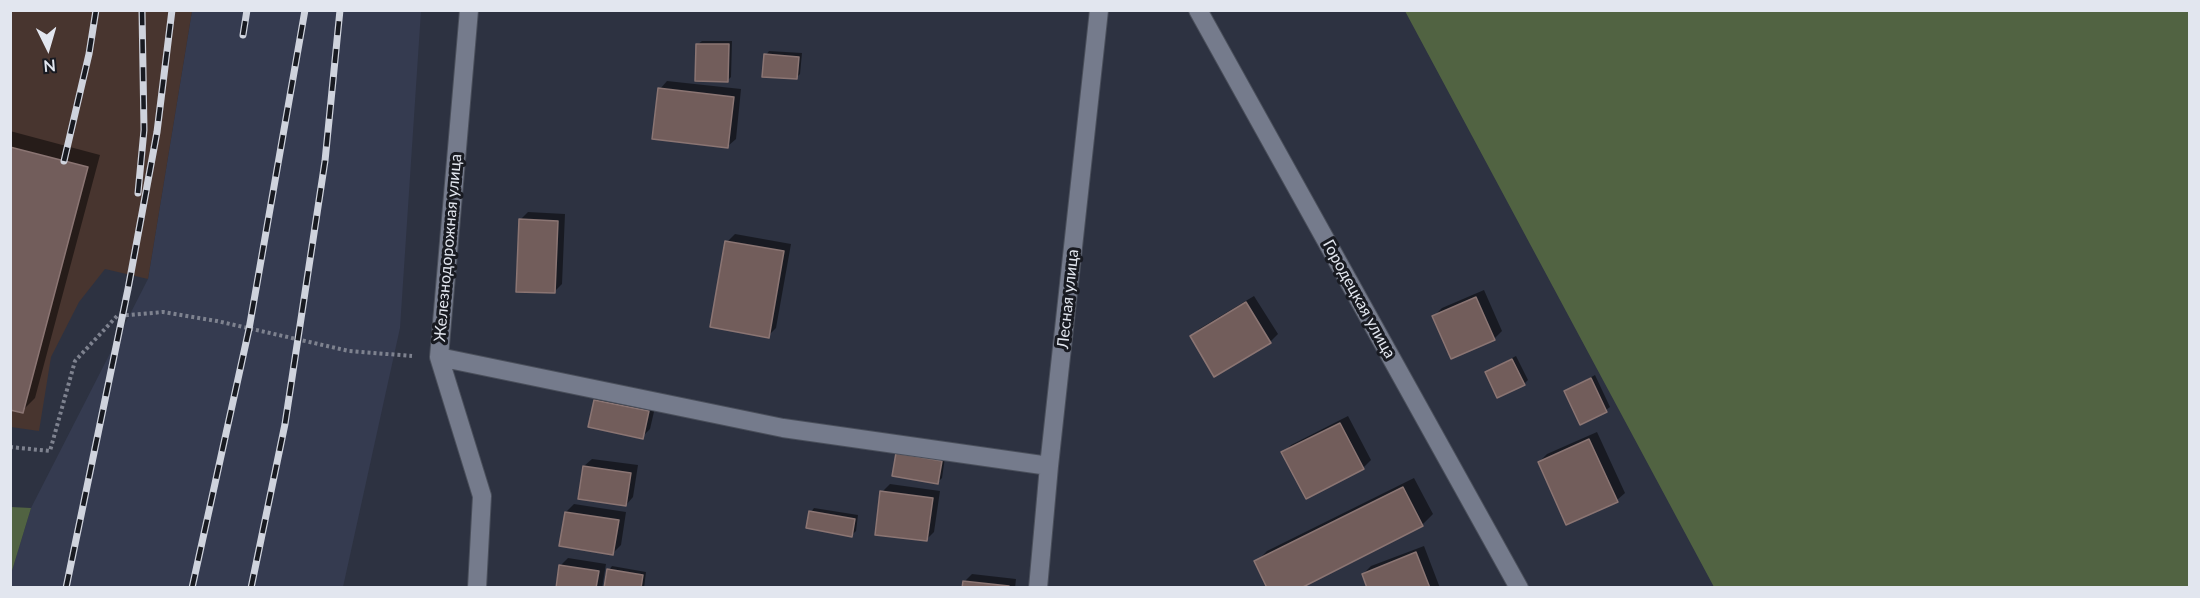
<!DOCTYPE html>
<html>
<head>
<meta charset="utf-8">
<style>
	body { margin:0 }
	#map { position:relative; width:2200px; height:598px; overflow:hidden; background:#2d3241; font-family:Lato,sans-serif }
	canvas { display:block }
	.frame { position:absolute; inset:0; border:12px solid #e2e6ef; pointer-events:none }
	.north { position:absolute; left:18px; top:18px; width:60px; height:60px; -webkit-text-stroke:4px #181a21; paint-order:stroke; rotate:175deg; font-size:16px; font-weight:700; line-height:24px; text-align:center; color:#e2e6ef }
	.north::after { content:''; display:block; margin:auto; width:21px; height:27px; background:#e2e6ef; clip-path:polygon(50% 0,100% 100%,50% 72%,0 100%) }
</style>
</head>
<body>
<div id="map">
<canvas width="2200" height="598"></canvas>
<div class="frame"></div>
<div class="north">N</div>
</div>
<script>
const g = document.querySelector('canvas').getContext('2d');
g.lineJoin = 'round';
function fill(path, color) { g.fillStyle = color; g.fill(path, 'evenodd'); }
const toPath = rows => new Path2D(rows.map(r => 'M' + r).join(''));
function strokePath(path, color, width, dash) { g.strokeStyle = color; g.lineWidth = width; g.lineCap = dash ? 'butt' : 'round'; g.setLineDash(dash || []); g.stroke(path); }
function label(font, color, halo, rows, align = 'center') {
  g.font = font + ' Lato,sans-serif'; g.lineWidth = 6; g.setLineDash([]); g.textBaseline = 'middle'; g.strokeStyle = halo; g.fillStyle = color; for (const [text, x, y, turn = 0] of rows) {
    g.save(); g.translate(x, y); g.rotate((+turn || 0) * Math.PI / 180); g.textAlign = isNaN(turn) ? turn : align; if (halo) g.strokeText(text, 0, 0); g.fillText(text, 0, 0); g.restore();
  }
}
fill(toPath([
	[192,11,421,11,400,328,343,587,11,588,11,574,31,508,148,279]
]), '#353b50');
fill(toPath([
	[11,11,192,11,148,279,105,269,79,302,51,357,39,431,11,427]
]), '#48352f');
fill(toPath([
	[1405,11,2189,11,2189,587,1714,587],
	[11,507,31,508,11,574,10,507]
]), '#516342');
fill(toPath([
	[702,41,732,41,731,77,727,81,698,44],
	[769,51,802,53,800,74,796,78,766,55],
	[667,81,741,89,736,139,728,146,660,89],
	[10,131,100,155,35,398,22,411,10,408],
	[528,212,565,214,562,284,554,292,520,220],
	[735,234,791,244,776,328,768,336,727,242],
	[1484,290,1502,331,1494,339,1434,316,1442,308],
	[1254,296,1278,334,1270,342,1192,337,1199,329],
	[1516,356,1528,380,1524,384,1486,372],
	[1595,375,1610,407,1606,410,1566,391],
	[603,393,656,403,650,429,642,437,595,400],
	[1348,416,1371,460,1363,468,1283,453,1291,445],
	[1597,432,1625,493,1617,500,1539,462,1547,454],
	[897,454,945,457,942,478,938,482],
	[592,459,638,465,633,497,626,505,584,466],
	[1414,478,1433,514,1422,525,1256,562,1267,551],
	[890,484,940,491,934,532,926,540,882,492],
	[574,504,626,512,621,545,613,553,566,512],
	[814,508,858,515,856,531,852,535,811,512],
	[1424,546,1440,588,1369,588,1363,574,1371,566],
	[568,558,606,564,602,588,557,588,560,566],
	[612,566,646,572,644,588,606,588,609,570],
	[972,574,1016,579,1015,588,963,588,964,582]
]), '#0007');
const building = toPath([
	[696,44,729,44,728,82,695,81,696,44],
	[764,54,799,57,797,79,762,77,764,54],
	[658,88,734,97,728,148,652,139,658,88],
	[10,147,88,167,23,413,10,410,10,147],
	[519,219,558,221,555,293,516,292,519,219],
	[725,241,784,251,769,338,710,327,725,241],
	[1476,297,1495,340,1451,359,1432,316,1476,297],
	[1246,302,1271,343,1214,377,1190,336,1246,302],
	[1512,359,1525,385,1497,398,1485,372,1512,359],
	[1591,378,1607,412,1580,425,1564,391,1591,378],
	[594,400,649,411,643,439,588,427,594,400],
	[1340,423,1364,469,1306,499,1281,452,1340,423],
	[1589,439,1618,502,1566,525,1538,462,1589,439],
	[896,453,942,461,938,484,892,476,896,453],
	[583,466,631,473,626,506,578,499,583,466],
	[1403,487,1423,526,1301,588,1267,588,1254,561,1403,487],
	[880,491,933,498,927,541,875,535,880,491],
	[809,511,855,519,852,537,806,528,809,511],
	[565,512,619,520,613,555,559,546,565,512],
	[1416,552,1430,588,1367,588,1362,574,1416,552],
	[559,565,599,571,596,588,556,588,559,565],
	[607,569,643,575,641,588,604,588,607,569],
	[963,581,1009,586,1008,588,962,588,963,581]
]);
fill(building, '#725d5b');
strokePath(building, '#8b7573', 1.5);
const minor = toPath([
	[469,10,439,357,482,496,477,588],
	[1198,10,1519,588],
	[439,357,783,428,1049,466],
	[1038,588,1049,466,1099,10]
]);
strokePath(minor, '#4a4f5b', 20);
strokePath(toPath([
	[10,447,50,451,75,361,117,316,163,312,217,321,349,351,412,356]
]), '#7e828f', 4, [3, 3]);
strokePath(minor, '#757b8c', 18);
const rail = toPath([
	[243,35,247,10],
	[64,161,89,54,96,10],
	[138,193,144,130,142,10],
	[66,588,128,289,157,132,172,10],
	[192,588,249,329,305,10],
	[251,588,285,424,325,161,340,10]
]);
strokePath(rail, '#cfd3dd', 7);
strokePath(rail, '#181a21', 4.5, [14]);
label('16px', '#e2e6ef', '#181a21', [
	["Железнодорожная улица",448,248,-85],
	["Лесная улица",1068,299,-84],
	["Городецкая улица",1359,299,61]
]);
</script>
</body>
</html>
